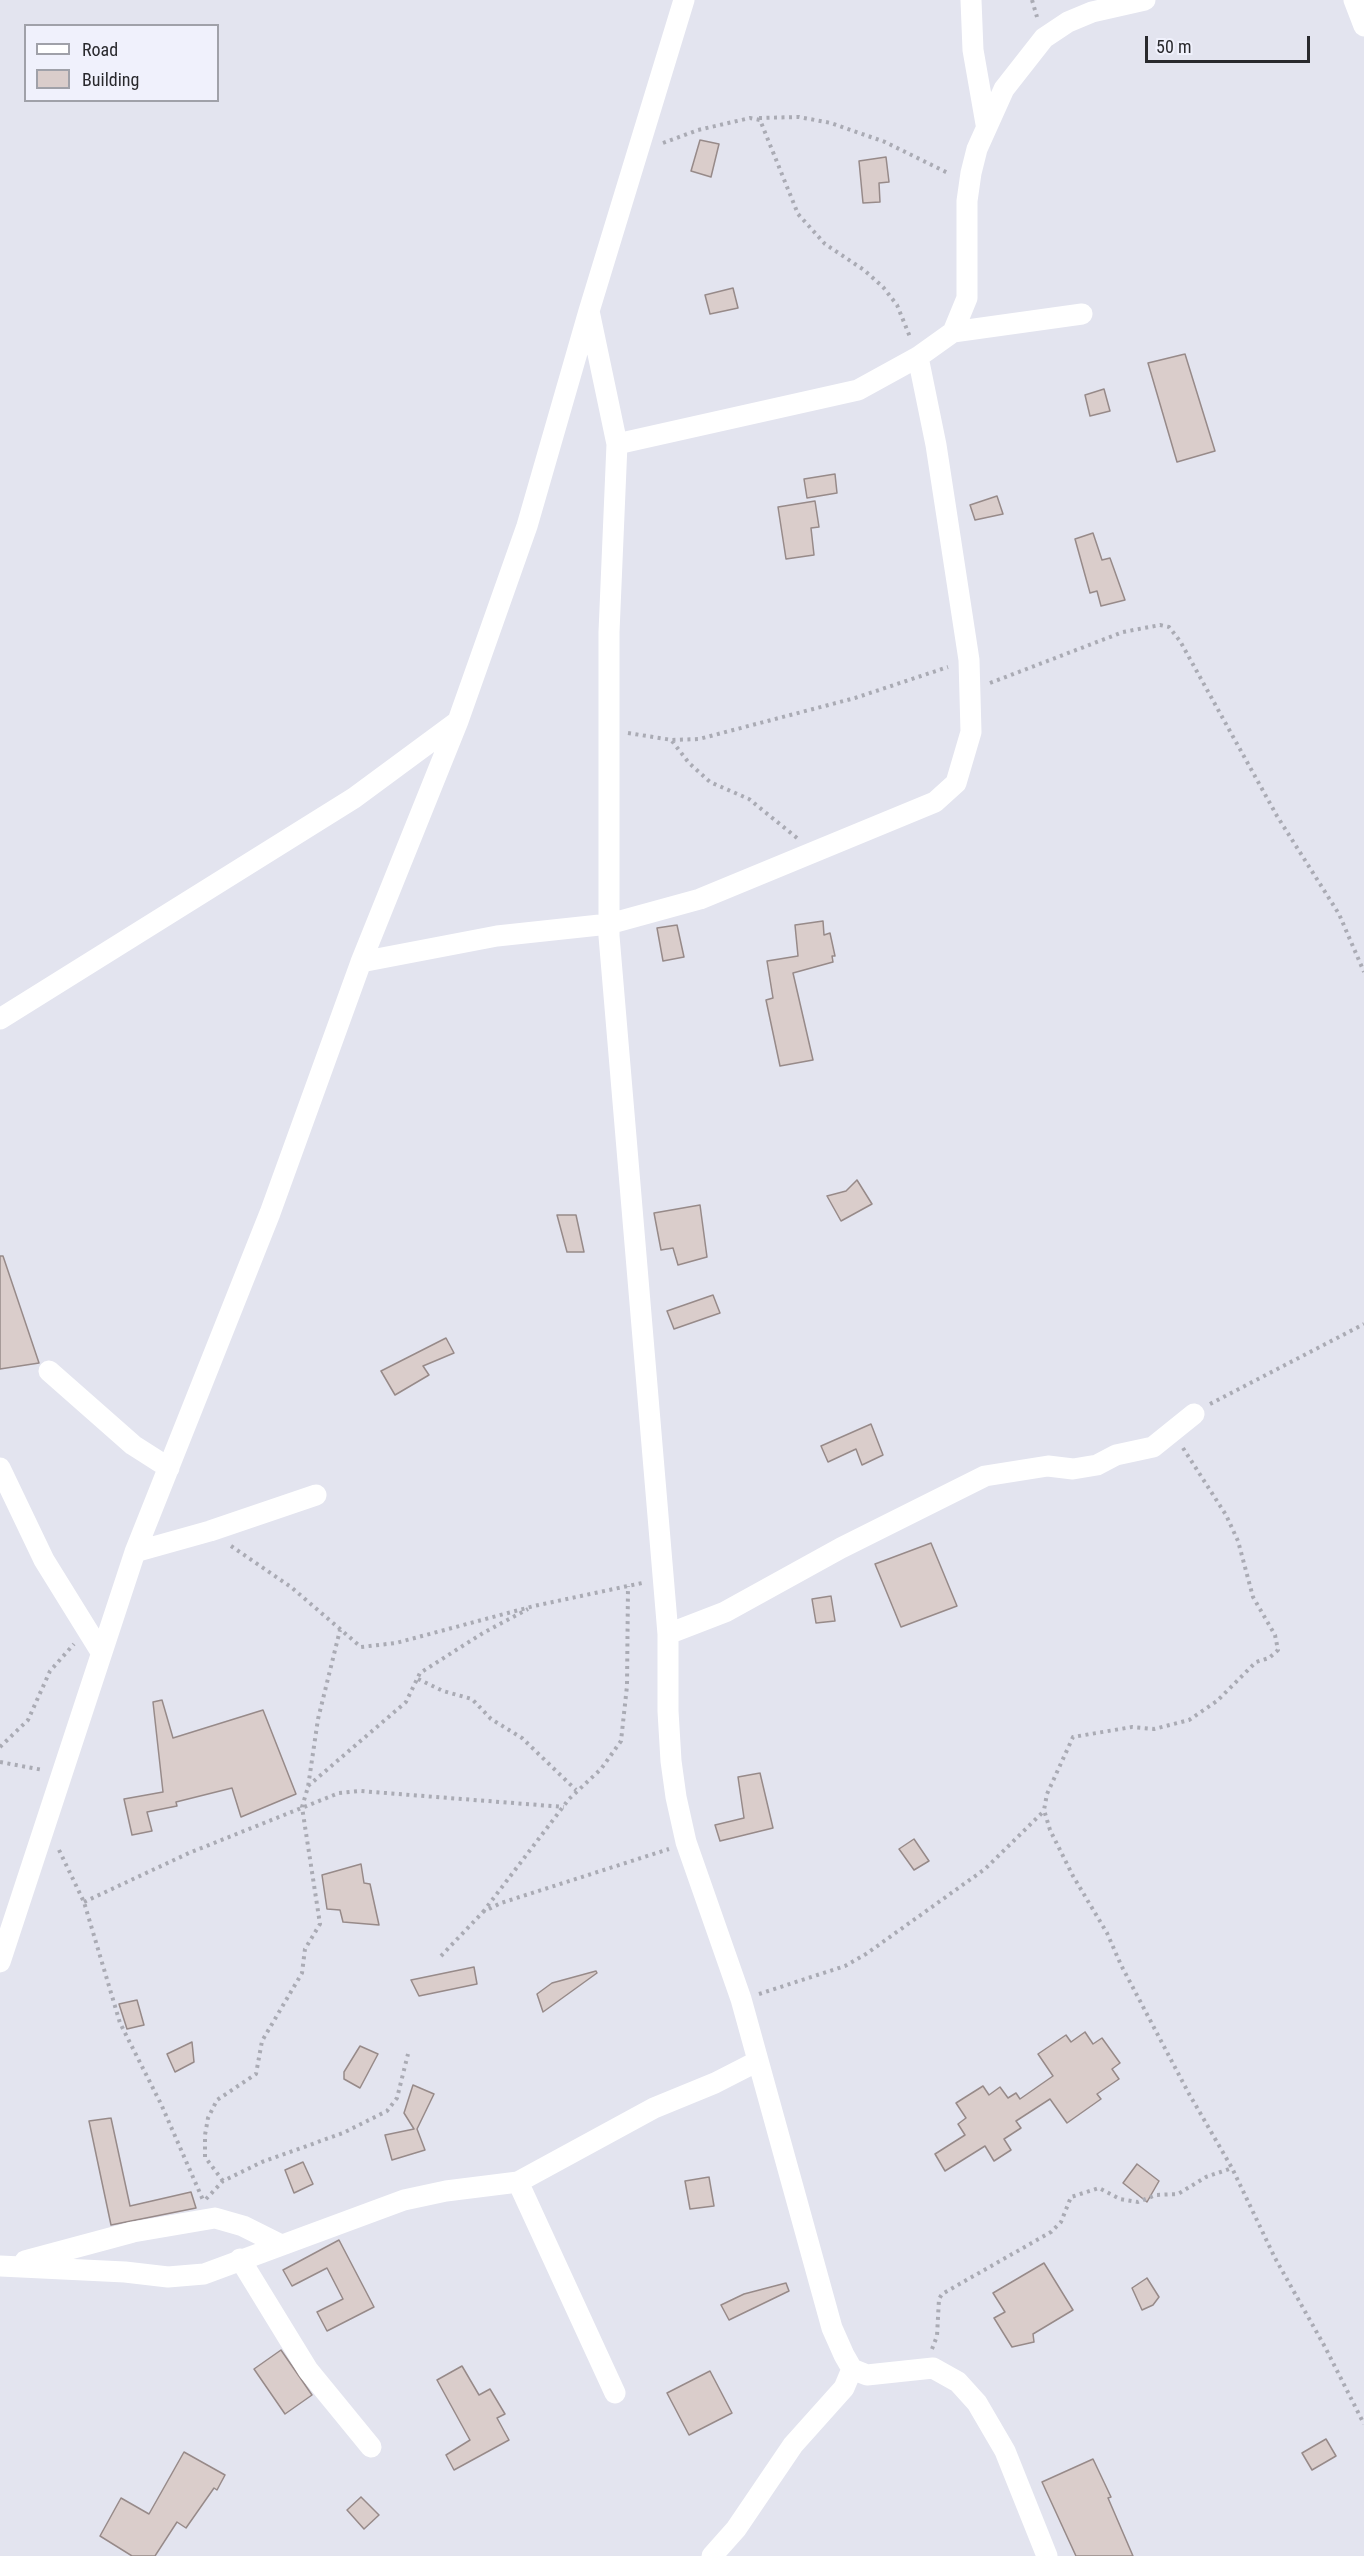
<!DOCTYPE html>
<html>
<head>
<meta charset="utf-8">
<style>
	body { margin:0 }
	#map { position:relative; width:1364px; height:2556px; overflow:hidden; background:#e3e4ef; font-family:"Roboto Condensed",sans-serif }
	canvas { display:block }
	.legend { position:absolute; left:24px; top:24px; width:195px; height:78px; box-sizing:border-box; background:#f0f1fc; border:2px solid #a0a1a9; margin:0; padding:8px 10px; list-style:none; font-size:18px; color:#29292d }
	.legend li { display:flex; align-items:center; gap:12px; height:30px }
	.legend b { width:30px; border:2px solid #a0a1a9 }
	.scale { position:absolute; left:1145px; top:36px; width:165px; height:27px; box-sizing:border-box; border:3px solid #29292d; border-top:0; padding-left:8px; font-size:18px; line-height:21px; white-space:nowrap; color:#29292d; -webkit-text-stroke:4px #f0f1fc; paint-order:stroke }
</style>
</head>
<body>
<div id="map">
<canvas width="1364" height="2556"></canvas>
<ul class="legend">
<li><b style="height:8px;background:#fff"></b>Road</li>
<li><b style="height:16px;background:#dacdcb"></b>Building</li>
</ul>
<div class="scale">50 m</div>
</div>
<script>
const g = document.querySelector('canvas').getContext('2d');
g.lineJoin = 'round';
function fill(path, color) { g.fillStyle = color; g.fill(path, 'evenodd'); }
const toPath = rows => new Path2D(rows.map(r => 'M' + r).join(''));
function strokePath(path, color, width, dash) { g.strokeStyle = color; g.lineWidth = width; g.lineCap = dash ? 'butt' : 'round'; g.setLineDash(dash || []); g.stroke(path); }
const building = toPath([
	[700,140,719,144,711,177,691,171,700,140],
	[886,157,889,182,879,183,880,202,863,203,859,161,886,157],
	[733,288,738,308,710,314,705,295,733,288],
	[1185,354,1215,451,1177,462,1148,363,1185,354],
	[1104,389,1110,411,1090,416,1085,395,1104,389],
	[835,474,837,493,807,498,804,479,835,474],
	[997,496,1003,514,975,520,970,505,997,496],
	[815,501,819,527,811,528,814,555,786,559,778,507,815,501],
	[1093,533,1102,560,1110,558,1125,600,1101,606,1097,591,1090,593,1075,539,1093,533],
	[823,921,824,935,830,933,835,956,832,956,833,962,793,973,813,1060,780,1066,766,1000,773,998,767,961,798,956,795,925,823,921],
	[677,925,684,957,663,961,657,928,677,925],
	[857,1180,872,1204,841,1221,827,1196,846,1191,857,1180],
	[700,1205,707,1257,678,1265,673,1248,661,1250,654,1213,700,1205],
	[557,1215,576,1215,584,1252,567,1252,557,1215],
	[0,1256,3,1256,39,1363,0,1369,0,1256],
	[713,1295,720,1313,674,1329,667,1311,713,1295],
	[446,1338,454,1353,423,1366,429,1375,395,1395,381,1371,446,1338],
	[871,1424,883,1455,862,1465,856,1449,828,1462,821,1446,871,1424],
	[931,1543,957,1606,901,1627,875,1564,931,1543],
	[831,1596,835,1621,816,1623,812,1599,831,1596],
	[162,1700,173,1738,263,1710,296,1794,241,1817,232,1788,176,1802,177,1806,147,1812,152,1831,132,1835,124,1799,163,1792,153,1702,162,1700],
	[760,1773,773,1828,720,1841,715,1825,744,1818,738,1777,760,1773],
	[914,1839,929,1861,914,1870,899,1849,914,1839],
	[361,1864,364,1883,370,1884,379,1925,343,1922,340,1910,327,1909,322,1875,361,1864],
	[474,1967,477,1984,419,1996,411,1980,474,1967],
	[596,1971,597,1973,543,2012,537,1994,552,1983,596,1971],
	[137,2000,144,2025,127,2029,119,2004,137,2000],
	[1085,2032,1093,2044,1102,2038,1120,2063,1112,2069,1119,2079,1097,2094,1101,2099,1067,2123,1050,2099,1016,2121,1021,2128,1004,2139,1011,2150,994,2161,985,2146,945,2171,935,2154,965,2135,958,2124,966,2118,956,2103,983,2086,989,2095,1000,2087,1008,2098,1016,2093,1020,2099,1053,2076,1038,2054,1066,2035,1071,2042,1085,2032],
	[192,2042,194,2062,175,2072,167,2054,192,2042],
	[360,2046,378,2054,360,2088,344,2079,344,2072,360,2046],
	[413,2085,434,2094,417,2129,425,2150,392,2160,385,2135,414,2129,404,2113,413,2085],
	[111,2118,130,2206,191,2192,196,2208,111,2225,89,2121,111,2118],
	[303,2162,313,2184,294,2193,285,2170,303,2162],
	[1137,2164,1159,2181,1147,2202,1123,2183,1137,2164],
	[709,2177,714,2206,690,2209,685,2181,709,2177],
	[339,2240,374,2307,327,2331,317,2312,343,2299,327,2268,292,2286,283,2270,339,2240],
	[1044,2263,1073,2310,1033,2334,1034,2342,1012,2347,994,2318,1005,2312,993,2293,1044,2263],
	[1147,2278,1159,2297,1153,2305,1142,2310,1132,2288,1147,2278],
	[786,2283,789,2291,729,2320,721,2305,744,2294,786,2283],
	[281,2350,312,2395,285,2414,254,2369,281,2350],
	[462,2366,479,2395,490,2389,505,2414,497,2418,509,2440,454,2470,446,2455,470,2440,437,2380,462,2366],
	[710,2371,732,2413,689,2435,667,2393,710,2371],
	[1326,2439,1336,2456,1312,2470,1302,2453,1326,2439],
	[184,2452,225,2475,217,2490,214,2488,186,2528,177,2522,155,2556,132,2556,100,2536,121,2498,149,2514,184,2452],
	[1093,2459,1111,2497,1108,2498,1133,2556,1076,2556,1042,2482,1093,2459],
	[361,2497,379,2515,364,2529,347,2510,361,2497]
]);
fill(building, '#dacdcb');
strokePath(building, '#978a89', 1.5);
strokePath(toPath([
	[1032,0,1037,17],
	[759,118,799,117,831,123,885,142,950,174],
	[663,143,698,130,750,118,760,120,798,214,825,244,864,270,883,287,897,305,910,337],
	[990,683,1123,632,1160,625,1169,627,1180,641,1277,816,1339,914,1364,972],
	[628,733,672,740,699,739,855,698,948,667],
	[672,741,689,763,710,782,749,799,797,838],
	[1210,1404,1364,1324],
	[1183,1448,1226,1515,1238,1541,1253,1597,1275,1635,1278,1650,1269,1658,1256,1662,1217,1701,1189,1720,1154,1729,1132,1727,1073,1737,1047,1794,1044,1810,1050,1830,1073,1876,1107,1933,1121,1965,1188,2092,1232,2168,1275,2258,1325,2347,1364,2424],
	[231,1546,291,1587,361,1647,396,1643,534,1606,642,1583],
	[418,1679,443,1691,472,1699,491,1719,522,1738,576,1790],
	[0,1747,28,1720,50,1671,74,1644],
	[0,1762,43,1770],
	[308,1786,406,1702,420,1673,483,1633,528,1609],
	[59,1850,84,1902,120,2023,161,2104,203,2200],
	[84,1902,189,1853,339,1793,360,1791,564,1807],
	[483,1912,569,1799,601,1769,621,1741,627,1686,628,1586],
	[441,1956,483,1912,501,1903,669,1849],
	[759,1994,845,1966,866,1954,985,1869,1044,1811],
	[223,2181,205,2157,205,2135,208,2118,217,2100,256,2074,262,2041,302,1973,305,1949,320,1924,302,1807,308,1787,318,1719,340,1630],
	[206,2199,223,2181,262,2162,343,2133,387,2111,397,2098,408,2054],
	[932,2349,937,2336,939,2299,942,2294,1051,2232,1061,2222,1071,2197,1099,2188,1120,2199,1138,2202,1156,2195,1178,2194,1206,2177,1232,2168]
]), '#aaabb4', 4, [3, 4.5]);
strokePath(toPath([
	[971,0,973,50,986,124],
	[1354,0,1364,26],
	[589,311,617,444,609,632,609,936,668,1634,668,1711,671,1761,676,1797,686,1842,741,1999,832,2328,844,2355,852,2369,867,2375,933,2368,958,2382,977,2403,1005,2451,1047,2556],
	[953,332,1082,314],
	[617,444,858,390,918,357,953,332,967,298,967,201,971,173,977,149,1004,89,1044,38,1068,22,1092,12,1145,0],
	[361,962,497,936,609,924,700,899,935,802,956,783,971,732,969,660,936,445,918,357],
	[0,1019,354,798,457,722],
	[49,1371,133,1445,169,1468],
	[0,1468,44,1560,101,1652],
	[135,1552,210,1531,316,1495],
	[668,1634,725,1612,841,1548,985,1476,1048,1466,1073,1469,1097,1465,1116,1455,1153,1447,1194,1414],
	[0,1962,135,1552,270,1213,361,962,458,721,527,526,589,311,684,0],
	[518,2182,615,2393],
	[240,2259,308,2370,371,2447],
	[25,2261,133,2232,215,2218,243,2226,279,2244],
	[0,2266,125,2272,168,2277,204,2274,404,2200,446,2191,518,2182,654,2108,715,2083,758,2061],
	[712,2556,736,2529,793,2445,844,2388,852,2369]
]), '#fff', 21);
</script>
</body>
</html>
